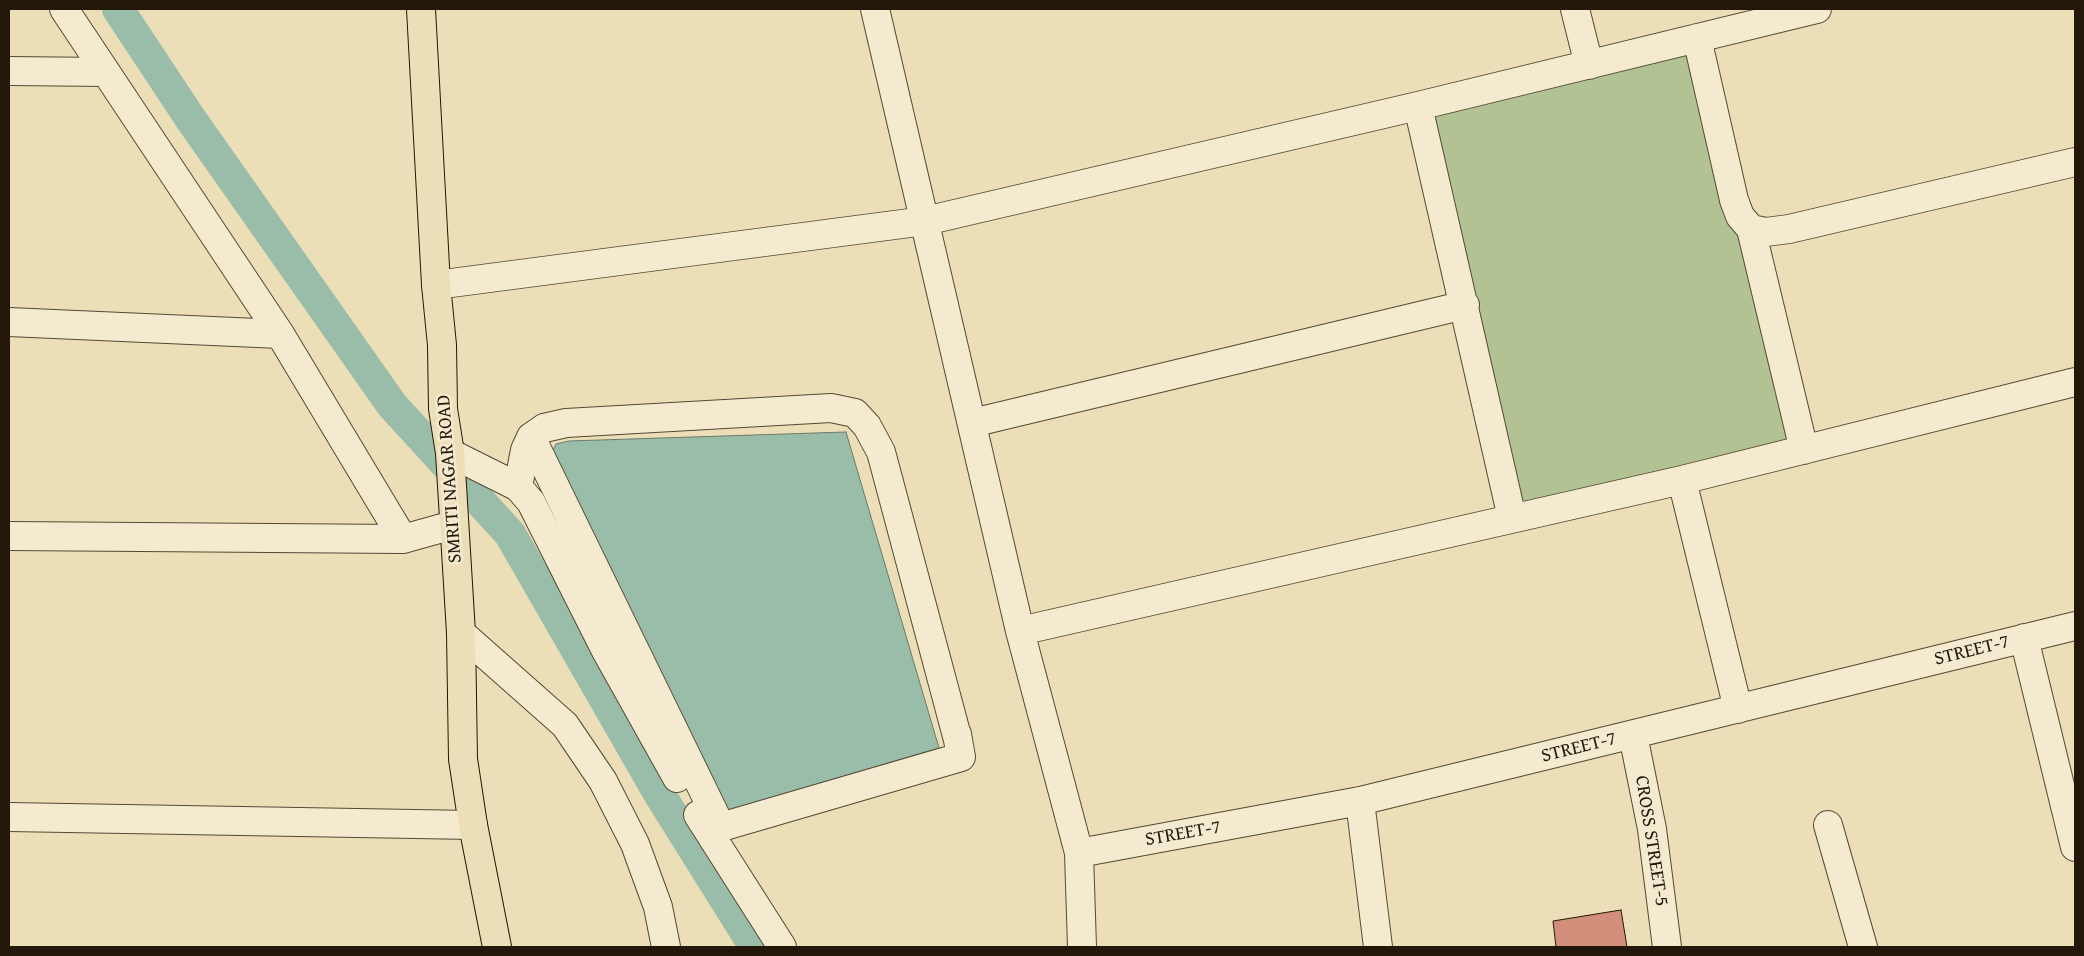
<!DOCTYPE html>
<html>
<head>
<meta charset="utf-8">
<style>
	body { margin:0 }
	#map { position:relative; width:2084px; height:956px; overflow:hidden; background:#ecdeb7; font-family:"Gentium Book Plus",serif }
	canvas { display:block }
	.frame { position:absolute; inset:0; border:10px solid #221708; pointer-events:none }
</style>
</head>
<body>
<div id="map">
<canvas width="2084" height="956"></canvas>
<div class="frame"></div>
</div>
<script>
const g = document.querySelector('canvas').getContext('2d');
g.lineJoin = 'round';
function fill(path, color) { g.fillStyle = color; g.fill(path, 'evenodd'); }
const toPath = rows => new Path2D(rows.map(r => 'M' + r).join(''));
function strokePath(path, color, width, dash) { g.strokeStyle = color; g.lineWidth = width; g.lineCap = dash ? 'butt' : 'round'; g.setLineDash(dash || []); g.stroke(path); }
function label(font, color, halo, rows, align = 'center') {
  g.font = font + ' "Gentium Book Plus",serif'; g.lineWidth = 5; g.setLineDash([]); g.textBaseline = 'middle'; g.strokeStyle = halo; g.fillStyle = color; for (const [text, x, y, turn = 0] of rows) {
    g.save(); g.translate(x, y); g.rotate((+turn || 0) * Math.PI / 180); g.textAlign = isNaN(turn) ? turn : align; if (halo) g.strokeText(text, 0, 0); g.fillText(text, 0, 0); g.restore();
  }
}
fill(toPath([
	[1697,38,1804,450,1512,518,1418,106]
]), '#b3c292');
const water = toPath([
	[846,432,939,748,726,811,552,452,556,444,569,441,846,432]
]);
fill(water, '#9abda9');
strokePath(water, '#6a7b69', 1);
strokePath(toPath([
	[118,9,190,118,392,405,510,534,660,795,755,947]
]), '#9abda9', 32);
const building = toPath([
	[1621,910,1627,947,1556,947,1553,921,1621,910]
]);
fill(building, '#d18f7a');
strokePath(building, '#221708', 1);
const minor = toPath([
	[64,9,280,334,403,539],
	[875,9,1020,631,1079,853,1082,947],
	[1575,9,1589,65],
	[1697,38,1734,200,1740,216,1751,229,1766,232,1789,229,2075,162],
	[9,71,106,72],
	[1418,106,1512,518],
	[1751,229,1804,450],
	[436,285,925,221,1418,106,1817,9],
	[9,322,280,334],
	[972,423,1465,305],
	[531,437,721,827,961,757,957,734],
	[450,453,518,487,531,502,606,651,677,778],
	[1682,480,1738,709],
	[518,487,525,450,531,437,544,428,566,423,831,408,855,413,867,426,881,452,958,740],
	[9,536,403,539,453,525],
	[1020,631,1682,480,2075,382],
	[461,633,565,725,603,781,635,844,658,907,666,947],
	[2024,638,2075,847],
	[1633,735,1652,829,1667,947],
	[1360,801,1378,947],
	[698,815,782,947],
	[9,817,473,825],
	[1828,825,1863,947],
	[1079,853,1360,801,2075,626]
]);
const major = toPath([
	[421,9,436,285,442,345,443,409,450,453,461,633,463,759,473,825,497,947]
]);
strokePath(minor, '#544934', 30);
strokePath(major, '#221708', 30);
strokePath(minor, '#f3ead0', 28);
strokePath(major, '#ecdeb7', 28);
label('19px', '#221708', '#f3ead0', [
	["SMRITI NAGAR ROAD",450,479,-94],
	["STREET-7",1972,651,-14],
	["STREET-7",1579,748,-14],
	["STREET-7",1183,834,-10],
	["CROSS STREET-5",1651,841,81]
]);
</script>
</body>
</html>
